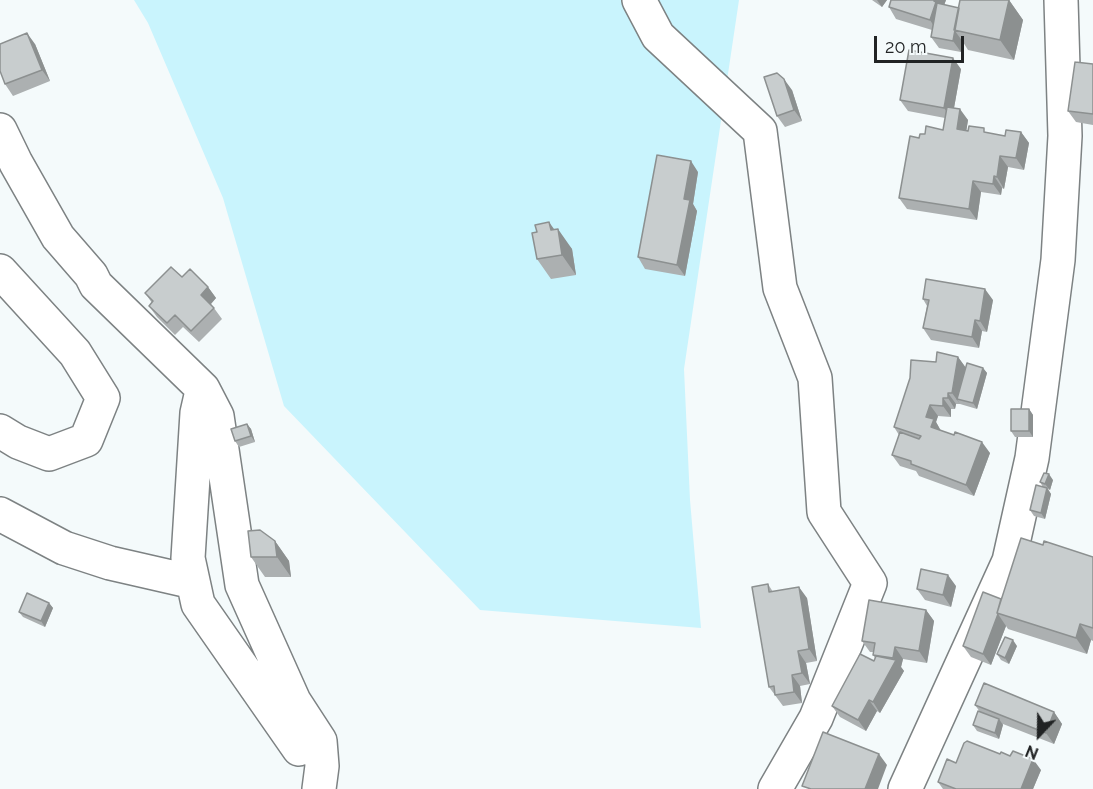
<!DOCTYPE html>
<html>
<head>
<meta charset="utf-8">
<style>
	body { margin:0 }
	#map { position:relative; width:1093px; height:789px; overflow:hidden; background:#f4fafb; font-family:Raleway,sans-serif }
	canvas { display:block }
	.north { position:absolute; left:1009px; top:705px; width:60px; height:60px; -webkit-text-stroke:4px #f4fafb; paint-order:stroke; rotate:202deg; font-size:16px; font-weight:700; line-height:24px; text-align:center; color:#212324 }
	.north::after { content:''; display:block; margin:auto; width:21px; height:27px; background:#212324; clip-path:polygon(50% 0,100% 100%,50% 72%,0 100%) }
	.scale { position:absolute; left:874px; top:36px; width:90px; height:27px; box-sizing:border-box; border:3px solid #212324; border-top:0; padding-left:8px; font-size:18px; line-height:21px; white-space:nowrap; color:#212324; -webkit-text-stroke:4px #f4fafb; paint-order:stroke }
</style>
</head>
<body>
<div id="map">
<canvas width="1093" height="789"></canvas>
<div class="north">N</div>
<div class="scale">20 m</div>
</div>
<script>
const g = document.querySelector('canvas').getContext('2d');
g.lineJoin = 'round';
function fill(path, color) { g.fillStyle = color; g.fill(path, 'evenodd'); }
const toPath = rows => new Path2D(rows.map(r => 'M' + r).join(''));
function strokePath(path, color, width, dash) { g.strokeStyle = color; g.lineWidth = width; g.lineCap = dash ? 'butt' : 'round'; g.setLineDash(dash || []); g.stroke(path); }
fill(toPath([
	[134,0,739,0,684,369,690,500,701,628,480,610,284,406,223,198,148,23]
]), '#c9f4fd');
const minor = toPath([
	[639,0,658,36,760,131,780,288,815,378,824,512,870,583,816,718,775,789],
	[0,130,16,163,58,237,91,275,96,285,203,389,217,416,242,585,294,701,320,741,322,766,319,789],
	[0,271,75,353,103,398,86,440,49,454,18,442,0,431],
	[202,391,197,413,188,558,198,604,299,749],
	[0,514,64,548,110,563,193,582],
	[905,789,1009,561,1032,458,1058,260,1065,136,1061,0]
]);
strokePath(minor, '#7d8283', 36);
strokePath(minor, '#fff', 33);
fill(toPath([
	[872,0,887,0,882,7],
	[946,0,944,5,959,8,1009,0,1023,20,1014,60,968,50,963,42,961,52,939,48,931,37,932,30,896,19,889,7],
	[35,44,50,81,13,96,5,84],
	[1093,64,1093,125,1076,122,1068,111],
	[961,69,954,108,968,120,966,131,988,133,1005,136,1021,132,1029,143,1024,170,1008,167,1004,189,1002,188,1001,195,981,192,977,220,907,209,899,198,919,138,925,134,943,130,945,118,908,111,900,100],
	[792,90,802,121,785,127,777,116],
	[698,172,693,204,697,211,685,276,645,269,638,257],
	[554,229,572,249,576,275,551,279,537,259],
	[182,277,208,287,216,298,211,304,222,319,199,342,183,327,175,335,157,317,149,306,152,303,145,293],
	[923,299,993,300,987,332,982,331,979,348,931,340,923,328,927,306],
	[958,357,966,368,983,368,987,373,977,409,960,404,956,404,955,409,951,409,951,417,938,416,936,422,941,431,990,453,974,496,919,476,916,471,900,466,892,455,899,435,894,427,936,362],
	[1029,409,1033,415,1033,437,1015,437,1011,431],
	[247,424,251,429,255,442,239,447,235,441],
	[1053,480,1050,490,1048,489,1051,494,1045,519,1034,516,1030,510,1043,487,1040,482],
	[275,541,289,561,291,577,265,577,251,557],
	[1043,545,1093,557,1093,641,1091,640,1087,654,1008,629,1006,626,991,665,971,657,963,646],
	[768,584,773,592,807,598,817,661,806,663,810,684,800,686,802,703,783,706,769,687],
	[956,586,951,607,925,600,917,589],
	[49,603,53,608,45,627,23,617,19,612],
	[926,610,934,621,927,663,903,659,901,667,904,671,880,713,877,711,866,731,840,717,832,706,874,661,875,658,873,655,874,652,870,652,862,641],
	[1017,646,1009,664,1001,660,997,654],
	[975,705,1054,712,1062,724,1054,744,1003,724,999,739,977,731,973,725,980,712],
	[956,763,1041,770,1033,789,943,789,938,782]
]), '#acb0b1');
fill(toPath([
	[877,0,887,0,882,7],
	[934,0,946,0,942,11,937,31,930,20],
	[1009,0,1023,20,1014,60,1000,40],
	[955,31,963,42,961,52,953,41],
	[27,33,35,44,50,81,42,70],
	[953,58,961,69,952,119,944,108],
	[784,79,792,90,802,121,794,110],
	[960,109,968,120,965,140,957,129],
	[1021,132,1029,143,1024,170,1016,158],
	[1000,156,1008,167,1004,189,997,177],
	[691,161,698,172,693,204,697,211,685,276,677,265,684,199],
	[994,176,1002,188,1001,195,993,184],
	[973,181,981,192,977,220,969,209],
	[549,222,559,236,558,229,572,249,576,275,562,255,551,230],
	[208,287,216,298,209,306,201,295],
	[985,289,993,300,987,332,980,321],
	[975,320,982,331,979,348,972,337],
	[958,357,966,368,957,399,960,404,952,393],
	[983,368,987,373,977,409,973,403],
	[948,393,956,404,955,409,948,398],
	[943,398,951,409,951,417,943,406],
	[930,405,938,416,936,422,941,431,931,427,926,417],
	[1029,409,1033,415,1033,437,1029,431],
	[247,424,251,429,255,442,251,436],
	[982,442,990,453,974,496,966,485],
	[1049,474,1053,480,1050,490,1045,484],
	[1047,488,1051,494,1045,519,1041,513],
	[275,541,289,561,291,577,277,557],
	[948,575,956,586,951,607,943,595],
	[799,587,807,598,817,661,809,649],
	[49,603,53,608,45,627,41,621],
	[926,610,934,621,927,663,919,651],
	[998,614,1006,626,991,665,983,654],
	[1080,624,1091,640,1087,654,1076,638],
	[1013,640,1017,646,1009,664,1005,658],
	[895,647,903,659,901,667,904,671,880,713,873,702,895,661,893,658],
	[798,651,806,663,810,684,802,673],
	[792,675,800,686,802,703,794,692],
	[869,700,877,711,866,731,858,720],
	[1054,712,1062,724,1054,744,1046,733],
	[999,719,1003,725,999,739,995,733],
	[879,754,887,765,878,789,865,789],
	[1033,759,1041,770,1033,789,1021,789]
]), '#8c9090');
const building = toPath([
	[891,0,934,0,934,1,936,2,930,20,889,7,891,0],
	[960,0,1009,0,1000,40,954,30,960,0],
	[937,3,959,8,953,41,931,37,937,3],
	[27,33,42,70,5,84,0,71,0,44,27,33],
	[909,50,953,58,944,108,900,100,909,50],
	[1075,62,1093,64,1093,114,1068,111,1075,62],
	[777,73,784,79,794,110,777,116,764,77,777,73],
	[947,107,960,109,957,129,968,131,969,126,984,128,984,132,1005,136,1006,130,1021,132,1016,158,1000,156,997,177,994,176,993,184,973,181,969,209,899,198,910,136,919,138,920,134,925,134,926,126,943,130,947,107],
	[657,155,691,161,684,199,690,200,677,265,638,257,657,155],
	[549,222,551,230,558,229,562,255,537,259,532,233,537,232,535,225,549,222],
	[171,267,182,277,190,269,208,287,201,295,214,308,191,331,175,315,167,323,149,306,153,301,145,293,171,267],
	[926,279,985,289,980,321,975,320,972,337,923,328,929,300,923,299,926,279],
	[937,352,958,357,952,393,948,393,948,398,943,398,943,406,930,405,926,417,934,419,931,427,954,435,955,432,982,442,966,485,911,464,911,461,892,455,900,432,919,439,921,436,894,427,910,378,911,360,936,362,937,352],
	[967,363,983,368,973,403,957,399,967,363],
	[1011,409,1029,409,1029,431,1011,431,1011,409],
	[247,424,251,436,235,441,231,429,247,424],
	[1044,473,1049,474,1045,484,1040,482,1044,473],
	[1036,485,1047,488,1041,513,1030,510,1036,485],
	[260,530,275,541,277,557,251,557,248,531,260,530],
	[1021,538,1043,545,1044,541,1093,557,1093,628,1080,624,1076,638,997,613,1021,538],
	[921,569,948,575,943,595,917,589,921,569],
	[768,584,769,592,799,587,809,649,798,651,802,673,792,675,794,692,775,695,774,686,769,687,752,587,768,584],
	[983,592,1001,599,997,613,998,614,983,654,963,646,983,592],
	[27,593,49,603,41,621,19,612,27,593],
	[869,600,926,610,919,651,895,647,893,658,873,655,875,643,862,641,869,600],
	[1005,637,1013,640,1005,658,997,654,1005,637],
	[860,654,874,661,876,656,896,660,873,702,869,700,858,720,832,706,860,654],
	[984,683,1054,712,1046,733,975,705,984,683],
	[978,711,999,719,995,733,973,725,978,711],
	[823,732,879,754,865,789,811,789,802,786,823,732],
	[967,741,1000,754,1001,752,1010,756,1013,751,1033,759,1021,789,956,789,938,782,947,759,956,763,964,743,967,741]
]);
fill(building, '#c8cdce');
strokePath(building, '#8c9090', 1.5);
</script>
</body>
</html>
